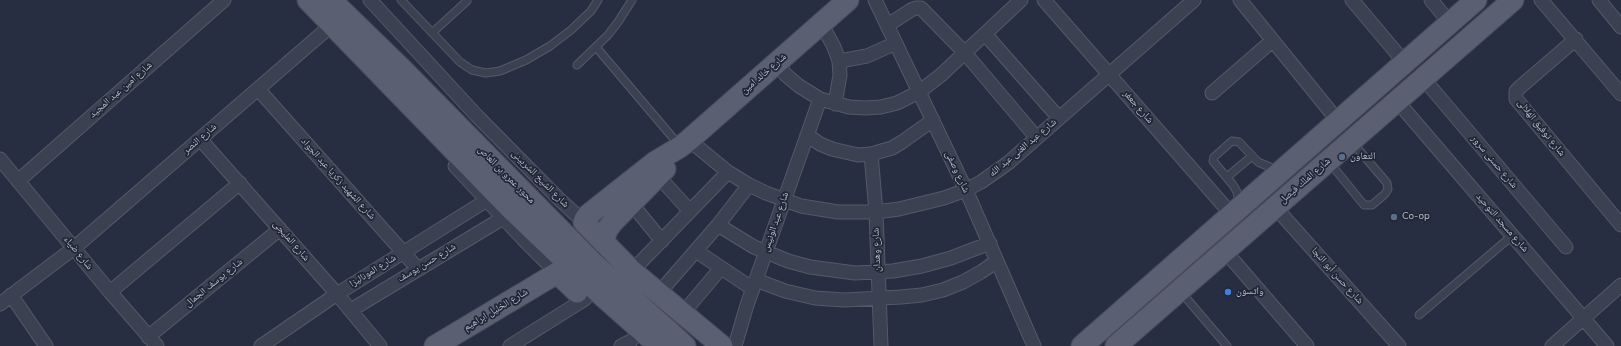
<!DOCTYPE html>
<html>
<head>
<meta charset="utf-8">
<style>
	body { margin:0 }
	canvas { display:block; background:#282e41 }
</style>
</head>
<body>
<canvas width="1621" height="346"></canvas>
<script>
const g = document.querySelector('canvas').getContext('2d');
g.lineJoin = 'round';
const toPath = rows => new Path2D(rows.map(r => 'M' + r).join(''));
function strokePath(path, color, width, dash) { g.strokeStyle = color; g.lineWidth = width; g.lineCap = dash ? 'butt' : 'round'; g.setLineDash(dash || []); g.stroke(path); }
function label(font, color, halo, rows, align = 'center') {
  g.font = font + ' "Nunito Sans","Noto Naskh Arabic",sans-serif'; g.lineWidth = 3.5; g.setLineDash([]); g.textBaseline = 'middle'; g.strokeStyle = halo; g.fillStyle = color; for (const [text, x, y, turn = 0] of rows) {
    g.save(); g.translate(x, y); g.rotate((+turn || 0) * Math.PI / 180); g.textAlign = isNaN(turn) ? turn : align; if (halo) g.strokeText(text, 0, 0); g.fillText(text, 0, 0); g.restore();
  }
}
const service = toPath([
	[401,0,460,62,472,70,486,73,500,71,526,60,550,46,571,30,591,11,598,0],
	[432,33,467,1],
	[596,47,679,145],
	[577,65,608,35,618,22,632,0],
	[1330,163,1364,205,1372,205,1385,194,1388,189,1387,183,1352,142],
	[1227,177,1252,156],
	[1239,203,1237,192,1233,185,1213,161,1214,157,1232,141,1239,142,1258,162,1277,170],
	[1181,292,1227,346],
	[1419,315,1513,235]
]);
const minor = toPath([
	[370,0,477,116,560,200,584,222],
	[875,0,966,190,1034,346],
	[1044,0,1232,215],
	[1240,0,1338,121],
	[1352,0,1405,63],
	[1431,0,1450,23],
	[1541,0,1621,94],
	[1599,0,1621,27],
	[888,25,911,10,916,8,921,8,965,53,1036,137],
	[818,26,827,34,834,47,839,61,840,75,835,104],
	[985,34,1059,118],
	[1576,39,1519,88,1516,91,1516,99,1621,225],
	[839,61,867,56,896,43],
	[777,63,786,75,799,86,820,99,849,107,865,108,881,107,897,103,919,92,941,75,1021,0],
	[1423,78,1566,247],
	[258,89,418,269],
	[1212,93,1272,41],
	[1397,101,1607,346],
	[807,135,820,144,832,149,858,155,871,154,892,148,902,142,933,120],
	[200,139,337,294,380,346],
	[689,140,728,172,749,185,766,193,801,206,838,212,876,212,899,209,944,198,966,190,981,182,1008,163,1194,0],
	[871,154,876,212,881,346],
	[0,159,110,292,157,346],
	[455,166,523,239,557,273],
	[658,176,690,211],
	[18,181,224,0],
	[631,203,662,241],
	[1275,207,1399,346],
	[718,225,754,247,788,261,810,267,855,273,893,271,922,266,951,258,990,243],
	[696,251,753,289],
	[1225,251,1307,346],
	[632,271,728,172],
	[756,280,785,291,815,298,844,300,901,297,922,295,943,290,963,282,981,272,997,261],
	[110,292,240,183],
	[659,293,718,225,749,185],
	[11,295,46,346],
	[0,304,74,248,326,30],
	[351,310,503,218],
	[683,313,721,268],
	[148,337,280,229],
	[261,346,337,294,487,200],
	[510,346,585,299],
	[621,346,631,341],
	[735,346,747,305,820,99],
	[1552,346,1621,285]
]);
const primary = toPath([
	[308,0,511,209,599,293,659,346],
	[331,0,404,71,592,262,685,346],
	[603,242,607,230,612,223,665,169],
	[435,346,557,273,577,292],
	[722,346,632,271,584,222,585,219,588,215,655,162,680,147,689,140,848,0],
	[1082,346,1476,0],
	[1116,346,1513,0]
]);
strokePath(service, '#545968', 9);
strokePath(minor, '#545968', 15);
strokePath(primary, '#464a5a', 23);
strokePath(service, '#3c4151', 7);
strokePath(minor, '#3c4151', 13);
strokePath(primary, '#5a6071', 21);
for (const [x, y, r, color] of [
	[1342,157,4,"#5c6f8a"],
	[1394,217,4,"#5c6f8a"],
	[1228,292,4,"#3f7fe0"]
]) { const dot = new Path2D(); dot.arc(x, y, r, 0, 2 * Math.PI); g.fillStyle = color; g.fill(dot); strokePath(dot, '#202636', 1.5); }
label('10px', '#b9bdcb', '#202636', [
	["شارع خالد امين",764,74,-41],
	["شارع امين عبد المجيد",121,90,-41],
	["شارع جعفر",1138,107,49],
	["شارع توفيق الهلالى",1541,128,51],
	["شارع النصر",200,139,-41],
	["شارع عبد الغنى عبد الله",1023,148,-40],
	["شارع حسنى سرور",1494,162,50],
	["شارع وصفى",957,172,65],
	["محور عمرو بن العاص",506,175,45],
	["شارع الشهيد زكريا عبد الجواد",338,179,48],
	["شارع الشيخ الشربينى",540,179,45],
	["شارع الملك فيصل",1305,181,-41],
	["شارع عبد الونيس",776,222,-71],
	["شارع مسجد التوحيد",1502,223,49],
	["شارع المليجى",291,241,49],
	["شارع وهدان",877,250,-92],
	["شارع ضياء",78,253,51],
	["شارع حسن يوسف",427,263,-31],
	["شارع الموناليزا",373,271,-32],
	["شارع حسن أبو النجا",1337,276,48],
	["شارع يوسف الجمال",214,283,-39],
	["شارع الخليل ابراهيم",496,310,-31]
]);
label('10px', '#b9bdcb', '#202636', [
	["التعاون",1350,157],
	["Co-op",1402,217],
	["واتسون",1236,292]
], 'left');
</script>
</body>
</html>
